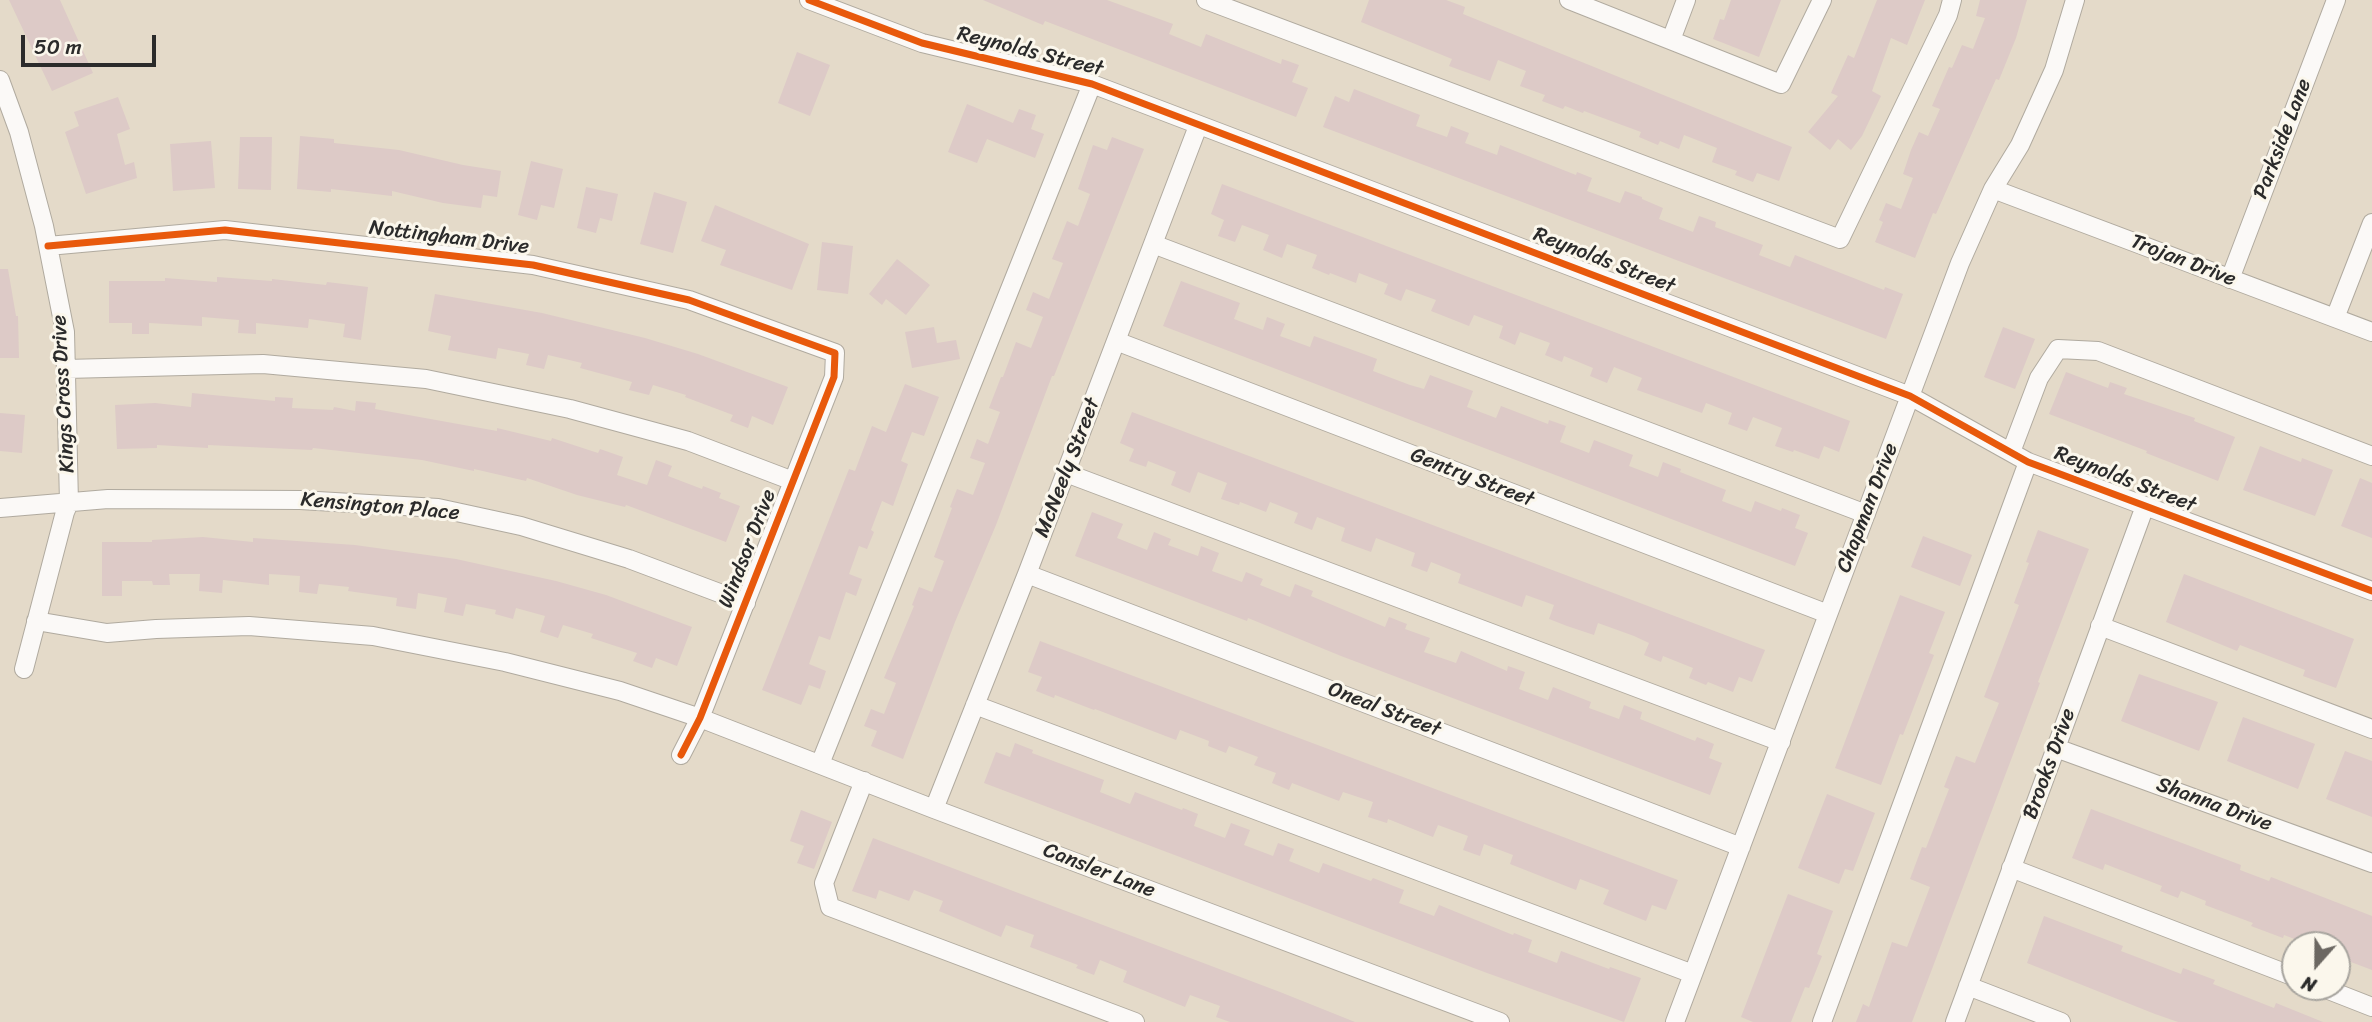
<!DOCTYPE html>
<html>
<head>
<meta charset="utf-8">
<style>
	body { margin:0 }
	#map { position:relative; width:2372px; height:1022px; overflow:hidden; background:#e4dac9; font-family:Sriracha,sans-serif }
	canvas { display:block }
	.north { position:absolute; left:2281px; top:931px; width:70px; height:70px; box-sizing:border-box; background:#fbf7ec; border:2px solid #a8a59f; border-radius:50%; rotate:201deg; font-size:19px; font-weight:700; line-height:28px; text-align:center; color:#2b2b2b }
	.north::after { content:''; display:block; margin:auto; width:24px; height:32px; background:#6c6862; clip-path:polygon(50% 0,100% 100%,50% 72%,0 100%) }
	.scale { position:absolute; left:21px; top:35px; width:135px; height:32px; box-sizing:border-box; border:4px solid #2b2b2b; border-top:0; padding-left:9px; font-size:21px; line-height:24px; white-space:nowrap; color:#2b2b2b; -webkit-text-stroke:5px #fbf7ec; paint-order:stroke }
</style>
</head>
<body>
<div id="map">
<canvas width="2372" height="1022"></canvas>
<div class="north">N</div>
<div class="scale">50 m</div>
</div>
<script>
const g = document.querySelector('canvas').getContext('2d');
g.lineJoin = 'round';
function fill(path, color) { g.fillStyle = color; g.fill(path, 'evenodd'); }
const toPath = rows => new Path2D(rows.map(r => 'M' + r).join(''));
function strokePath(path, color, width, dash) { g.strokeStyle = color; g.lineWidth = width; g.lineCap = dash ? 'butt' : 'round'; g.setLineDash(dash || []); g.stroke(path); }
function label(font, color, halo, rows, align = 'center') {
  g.font = font + ' Sriracha,sans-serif'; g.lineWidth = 6; g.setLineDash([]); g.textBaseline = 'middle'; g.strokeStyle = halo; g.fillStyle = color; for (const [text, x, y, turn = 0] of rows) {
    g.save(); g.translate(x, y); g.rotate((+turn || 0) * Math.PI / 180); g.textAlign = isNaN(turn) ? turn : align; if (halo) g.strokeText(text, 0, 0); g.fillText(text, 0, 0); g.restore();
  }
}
fill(toPath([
	[9,0,60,0,93,73,52,91],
	[983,0,1107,0,1173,24,1169,34,1201,47,1206,34,1281,64,1282,59,1299,65,1292,82,1308,88,1296,117,1045,21,1043,25],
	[1369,0,1446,0,1465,7,1463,14,1792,147,1779,181,1757,173,1753,182,1735,175,1737,171,1712,162,1717,148,1684,135,1679,149,1660,141,1658,145,1639,137,1641,132,1584,111,1583,113,1565,106,1563,109,1542,101,1545,95,1520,86,1526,71,1498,60,1490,81,1449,66,1452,59,1361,22],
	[1731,0,1781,0,1759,57,1713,39,1720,19,1724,20],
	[1877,0,1925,0,1907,45,1891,38,1872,91,1881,96,1862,136,1851,150,1838,139,1830,150,1808,132,1838,96,1831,93,1848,55,1854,58],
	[1980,0,2027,0,2016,38,1999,80,1996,79,1936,214,1933,213,1915,258,1875,242,1883,222,1879,220,1886,203,1901,209,1913,178,1903,174,1911,150,1919,132,1928,136,1940,109,1932,106,1949,67,1952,68,1962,45,1973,49,1985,18,1976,16],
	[797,52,830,65,810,116,778,103],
	[1354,89,1420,115,1416,126,1447,137,1451,126,1469,133,1465,143,1497,155,1500,145,1576,175,1577,172,1592,178,1587,191,1620,203,1625,191,1642,197,1642,199,1663,208,1659,219,1693,232,1699,216,1716,222,1715,227,1763,245,1759,255,1790,267,1795,255,1884,290,1885,287,1903,294,1886,339,1323,127,1335,96,1349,102],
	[118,97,130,129,117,134,125,165,134,162,137,178,86,194,65,132,79,126,74,112],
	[967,104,1013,123,1019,109,1036,115,1031,129,1044,134,1035,158,987,139,977,163,948,152],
	[300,136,334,139,334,143,399,150,463,165,501,171,497,197,483,195,481,208,443,203,392,191,392,196,331,189,331,192,297,189],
	[240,137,272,137,271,190,238,189],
	[1112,137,1144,149,1054,376,1052,376,996,525,955,622,903,759,871,746,877,731,864,726,871,709,884,714,896,683,884,678,914,606,912,605,919,587,932,592,944,561,934,557,952,508,950,507,957,489,973,495,985,463,970,458,977,439,988,444,1000,412,989,408,1001,377,1003,377,1016,342,1031,348,1043,317,1026,310,1033,292,1049,299,1063,263,1052,259,1067,221,1078,226,1090,194,1078,189,1093,145,1107,150],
	[211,141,215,188,173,191,170,144],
	[531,161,563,169,554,208,541,205,537,220,518,215],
	[1222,184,1850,421,1839,452,1824,446,1819,459,1794,450,1793,452,1775,446,1782,428,1753,417,1747,431,1728,424,1732,413,1706,403,1702,413,1637,390,1642,378,1614,367,1607,383,1590,376,1593,368,1564,356,1562,362,1545,355,1550,343,1520,332,1515,345,1499,338,1503,326,1474,315,1469,326,1431,311,1436,300,1406,289,1401,301,1384,294,1388,284,1359,273,1356,283,1330,273,1329,275,1312,268,1317,255,1287,244,1282,258,1263,250,1269,235,1242,225,1235,242,1218,236,1224,220,1211,214],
	[586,187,618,194,612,221,600,218,596,233,577,228],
	[654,192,687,202,673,253,640,244],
	[715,205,809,244,792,290,720,265,726,250,701,241],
	[822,242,853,246,848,294,817,290],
	[897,259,930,285,906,315,886,299,882,305,869,294],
	[0,269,8,269,16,316,18,316,19,358,0,358],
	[217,277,272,281,272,279,326,285,327,282,368,287,361,340,343,337,345,324,309,319,308,328,256,323,256,334,238,333,239,320,202,317,202,326,149,323,149,334,132,334,132,323,109,323,109,281,165,281,165,278,217,282],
	[1181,281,1240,303,1234,319,1263,330,1267,317,1285,324,1280,336,1310,347,1314,336,1361,353,1377,359,1373,371,1410,385,1424,389,1430,375,1473,391,1467,407,1496,418,1501,406,1548,424,1549,420,1566,426,1560,442,1589,453,1594,440,1633,455,1629,466,1658,477,1663,462,1681,469,1680,472,1726,490,1722,501,1751,512,1755,501,1781,511,1782,508,1800,515,1795,528,1808,533,1795,566,1163,326],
	[435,294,542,313,645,338,698,354,788,387,773,425,752,416,748,428,730,421,733,415,685,397,686,395,653,385,649,395,629,390,632,382,580,368,582,363,548,355,544,369,526,365,529,354,498,348,496,359,448,350,451,336,428,331],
	[934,327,937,343,956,340,960,359,912,368,905,332],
	[2003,327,2035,339,2015,389,1984,377],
	[2066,372,2108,388,2110,382,2127,388,2124,394,2195,418,2194,421,2235,437,2218,481,2146,453,2147,451,2049,414],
	[905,384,939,397,924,436,912,432,901,461,908,464,893,506,882,501,871,530,874,532,867,549,859,546,849,574,862,579,856,596,846,592,830,640,819,636,809,664,826,671,820,689,809,685,801,705,762,690,849,469,855,471,872,426,886,432],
	[192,393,275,401,275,397,293,398,292,408,333,410,334,407,355,411,356,401,376,403,375,409,497,431,497,428,551,441,552,438,598,453,600,449,623,457,617,475,647,485,656,460,672,466,668,476,702,489,703,486,721,493,719,498,740,506,726,542,626,505,625,507,577,495,527,478,526,481,474,469,474,471,422,460,313,448,312,450,208,445,208,448,157,445,157,448,117,449,115,405,155,403,191,407],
	[1132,412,1765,650,1752,682,1739,677,1733,692,1708,682,1706,685,1689,678,1693,668,1663,656,1661,662,1644,655,1649,643,1634,636,1598,623,1594,635,1567,626,1549,619,1554,605,1526,595,1522,607,1458,583,1461,574,1431,562,1427,572,1411,566,1415,553,1376,538,1371,552,1341,541,1345,528,1317,517,1312,530,1294,523,1298,513,1270,502,1266,512,1240,502,1239,505,1221,499,1227,483,1198,472,1190,493,1171,485,1176,472,1148,461,1146,467,1129,461,1134,449,1120,443],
	[0,413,25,415,22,453,0,451],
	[2260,446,2301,462,2302,458,2333,470,2315,516,2243,490],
	[2360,478,2372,483,2372,538,2341,526],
	[1092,512,1123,524,1117,538,1147,550,1154,532,1171,539,1168,545,1198,556,1201,546,1219,553,1212,571,1242,582,1246,572,1263,579,1260,585,1290,597,1295,584,1313,591,1311,596,1385,627,1389,617,1407,624,1405,629,1430,638,1424,652,1456,663,1461,651,1507,671,1508,666,1525,672,1519,689,1548,700,1553,687,1591,702,1589,708,1619,719,1624,705,1642,712,1640,719,1695,741,1697,737,1714,744,1709,758,1722,763,1710,795,1341,656,1248,618,1247,621,1075,556],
	[2038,530,2089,549,2038,682,2040,683,1912,1022,1856,1022,1863,1004,1869,1007,1892,942,1907,947,1930,887,1910,879,1922,847,1926,848,1949,789,1944,787,1956,756,1975,763,1999,703,1984,697,2019,605,2014,603,2029,563,2026,562],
	[1923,536,1972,555,1960,586,1911,567],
	[203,537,253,542,253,538,355,545,456,559,556,581,606,595,692,627,677,666,656,658,652,668,633,661,637,653,591,638,593,634,563,625,558,638,540,632,545,616,516,608,513,619,495,614,496,610,466,604,463,616,444,612,447,598,418,593,416,609,396,606,397,598,348,591,349,587,319,584,317,594,299,592,300,576,269,574,269,585,223,580,222,593,199,591,200,574,169,574,170,585,153,585,152,581,122,581,122,596,102,596,102,542,152,542,152,540],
	[2184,574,2354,639,2336,688,2303,676,2305,670,2240,645,2237,651,2166,622],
	[1900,595,1945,612,1929,653,1934,655,1903,735,1900,734,1881,785,1835,768],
	[1040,641,1678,880,1666,910,1652,905,1646,921,1603,904,1609,890,1580,879,1576,890,1510,864,1513,855,1484,844,1480,856,1463,850,1468,836,1438,825,1433,837,1388,819,1387,823,1368,817,1373,802,1343,792,1339,801,1292,783,1289,790,1272,783,1276,773,1254,765,1258,757,1229,746,1226,753,1208,746,1209,741,1180,730,1176,740,1095,709,1094,710,1055,695,1054,698,1036,691,1042,677,1028,672],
	[2139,674,2218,702,2199,751,2121,721],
	[2243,717,2315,744,2298,789,2227,761],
	[1015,743,1033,750,1032,753,1104,780,1100,792,1130,804,1135,792,1182,810,1183,808,1198,814,1194,826,1225,838,1231,823,1250,830,1244,845,1273,856,1278,843,1294,849,1289,861,1319,873,1323,863,1371,881,1373,878,1404,890,1399,903,1434,916,1439,905,1513,935,1514,933,1532,940,1528,952,1557,963,1561,951,1609,969,1610,967,1641,978,1624,1022,1487,973,984,783,996,752,1010,757],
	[2345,751,2372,761,2372,817,2326,799],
	[1827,794,1875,813,1853,871,1845,869,1839,884,1798,868],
	[2091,809,2241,865,2240,870,2269,881,2271,877,2372,916,2372,970,2343,959,2345,954,2337,951,2337,945,2310,945,2284,935,2283,938,2251,926,2253,923,2205,905,2206,901,2181,891,2178,898,2160,891,2162,886,2105,864,2103,870,2072,858],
	[801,810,832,822,814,869,797,863,804,846,790,841],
	[873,838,1280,992,1355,1022,1230,1022,1216,1017,1220,1006,1190,995,1185,1007,1123,982,1127,971,1100,960,1094,975,1076,968,1078,965,1030,947,1034,935,1006,925,1001,937,939,911,943,901,914,890,909,901,879,890,876,899,852,891],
	[1788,894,1833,911,1817,954,1822,956,1809,988,1805,987,1791,1022,1753,1022,1741,1017],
	[2044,916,2123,946,2121,951,2181,974,2183,968,2215,980,2213,984,2274,1008,2276,1003,2323,1022,2178,1022,2155,1014,2027,963]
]), '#ddcac7');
const minor = toPath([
	[809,0,922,43,1092,84,1910,396,2028,462,2372,591],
	[1206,0,1840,239,1948,15,1952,0],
	[1569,0,1781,84,1822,0],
	[1671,40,1686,0],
	[0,80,19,132,44,226,65,332,69,503,65,512,24,669],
	[1993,189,2372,332],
	[1153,244,1866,514],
	[48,246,225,230,533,265,689,300,835,353,834,377,700,718,681,755],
	[2230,279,2336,0],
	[2335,318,2372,223],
	[1116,341,1828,614],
	[66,369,263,364,426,379,570,409,688,441,793,481],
	[2011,452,2039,378,2058,349,2098,351,2372,456],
	[1066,473,1781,742],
	[0,508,108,499,300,500,438,508,521,526,629,559,746,603],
	[1027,574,1741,847],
	[36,621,107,633,156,629,249,626,373,636,505,662,620,691,700,718,934,809,1500,1022],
	[2100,626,2372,729],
	[975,705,1693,974],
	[2056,748,2372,863],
	[820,764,1092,84],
	[864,781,824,883,830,907,1135,1022],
	[934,809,1027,574,1198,126],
	[2011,868,2295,977],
	[1968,986,2061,1022],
	[2321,987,2372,1007],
	[1675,1022,1960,263,1993,189,2020,145,2054,70,2075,0],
	[1822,1022,2028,462],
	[1955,1022,2145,506]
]);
strokePath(minor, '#b0aa9f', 20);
strokePath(minor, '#fbf9f7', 18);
strokePath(toPath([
	[809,0,922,43,1092,84,1910,396,2028,462,2372,591],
	[48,246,225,230,533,265,689,300,835,353,834,377,700,718,681,755]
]), '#e8590c', 7);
label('21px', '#2b2b2b', '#fbf7ec', [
	["Reynolds Street",1030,52,14],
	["Parkside Lane",2283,139,-69],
	["Nottingham Drive",449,238,7],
	["Reynolds Street",1604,261,21],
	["Trojan Drive",2183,261,21],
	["Kings Cross Drive",64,394,-93],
	["McNeely Street",1068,468,-69],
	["Gentry Street",1472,478,21],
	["Reynolds Street",2125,480,21],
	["Kensington Place",380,507,5],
	["Chapman Drive",1868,508,-69],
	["Windsor Drive",748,549,-69],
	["Oneal Street",1384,710,21],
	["Brooks Drive",2050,764,-70],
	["Shanna Drive",2214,805,20],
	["Cansler Lane",1099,871,21]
]);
</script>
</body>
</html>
